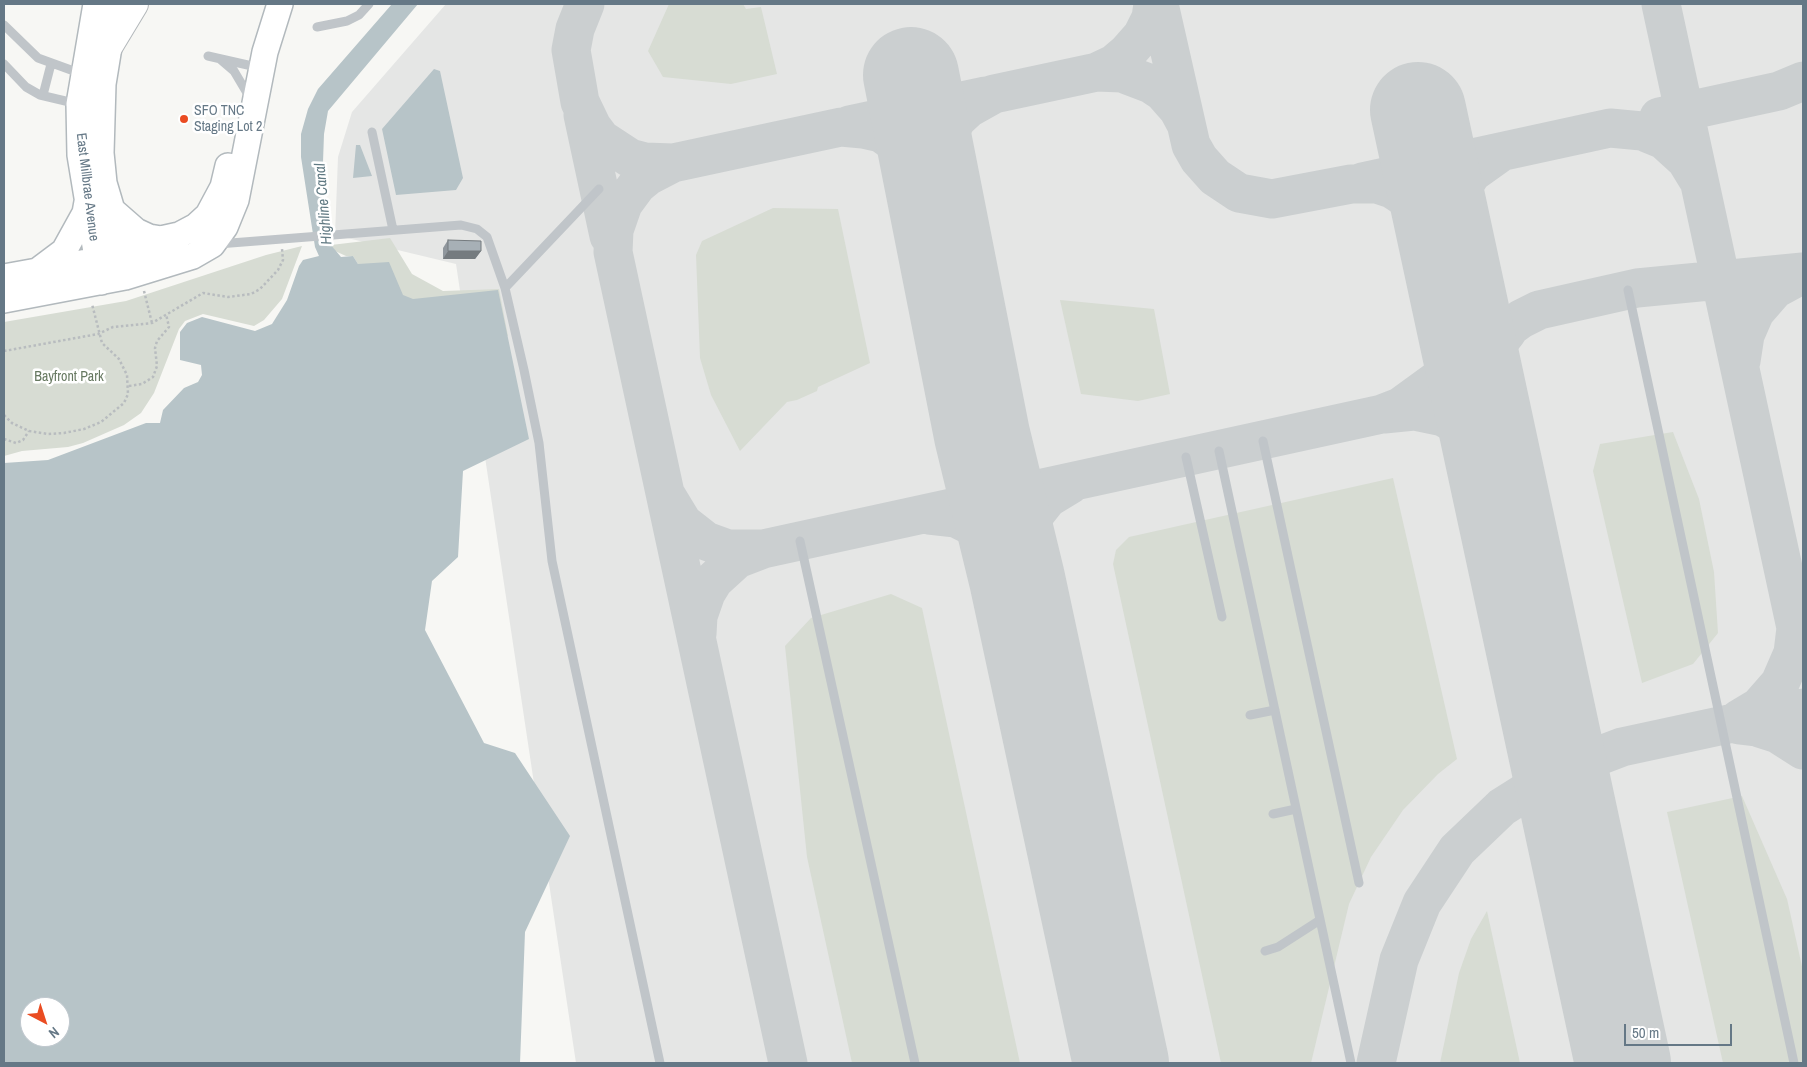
<!DOCTYPE html>
<html>
<head>
<meta charset="utf-8">
<style>
	body { margin:0 }
	#map { position:relative; width:1807px; height:1067px; overflow:hidden; background:#f7f7f4; font-family:"Archivo Narrow",sans-serif }
	canvas { display:block }
	.frame { position:absolute; inset:0; border:5px solid #657886; pointer-events:none }
	.north { position:absolute; left:20px; top:997px; width:50px; height:50px; box-sizing:border-box; background:#fff; border:1px solid #c1c9cf; border-radius:50%; rotate:140deg; font-size:14px; font-weight:700; line-height:20px; text-align:center; color:#657886 }
	.north::after { content:''; display:block; margin:auto; width:18px; height:22px; background:#ea4c22; clip-path:polygon(50% 0,100% 100%,50% 72%,0 100%) }
	.scale { position:absolute; left:1624px; top:1024px; width:108px; height:22px; box-sizing:border-box; border:2px solid #657886; border-top:0; padding-left:6px; font-size:15px; line-height:18px; white-space:nowrap; color:#657886; -webkit-text-stroke:4px #fff; paint-order:stroke }
</style>
</head>
<body>
<div id="map">
<canvas width="1807" height="1067"></canvas>
<div class="frame"></div>
<div class="north">N</div>
<div class="scale">50 m</div>
</div>
<script>
const g = document.querySelector('canvas').getContext('2d');
g.lineJoin = 'round';
function fill(path, color) { g.fillStyle = color; g.fill(path, 'evenodd'); }
const toPath = rows => new Path2D(rows.map(r => 'M' + r).join(''));
function strokePath(path, color, width, dash) { g.strokeStyle = color; g.lineWidth = width; g.lineCap = dash ? 'butt' : 'round'; g.setLineDash(dash || []); g.stroke(path); }
function label(font, color, halo, rows, align = 'center') {
  g.font = font + ' "Archivo Narrow",sans-serif'; g.lineWidth = 5; g.setLineDash([]); g.textBaseline = 'middle'; g.strokeStyle = halo; g.fillStyle = color; for (const [text, x, y, turn = 0] of rows) {
    g.save(); g.translate(x, y); g.rotate((+turn || 0) * Math.PI / 180); g.textAlign = isNaN(turn) ? turn : align; if (halo) g.strokeText(text, 0, 0); g.fillText(text, 0, 0); g.restore();
  }
}
fill(toPath([
	[446,4,1803,4,1803,1063,576,1063,456,264,335,235,338,157,352,112]
]), '#e5e6e5');
fill(toPath([
	[669,4,743,4,746,9,761,7,777,74,731,84,663,77,648,51],
	[773,208,838,209,870,363,818,387,817,391,797,400,787,402,740,451,711,395,700,358,696,255,702,241],
	[390,238,412,274,443,291,499,289,508,336,410,309,358,264,353,256,346,256,335,251,331,245],
	[302,246,282,299,264,320,254,326,203,314,185,321,179,329,154,393,141,413,124,425,83,443,68,447,22,451,4,456,4,322,126,301,266,255],
	[1060,300,1154,309,1170,394,1138,401,1081,394],
	[1673,432,1699,499,1714,572,1718,633,1693,664,1642,683,1593,471,1600,444],
	[1393,478,1457,759,1438,774,1403,810,1371,857,1349,904,1311,1063,1221,1063,1113,564,1116,550,1129,537],
	[891,594,922,608,1020,1063,852,1063,807,857,785,646,811,618],
	[1742,796,1787,899,1803,971,1803,1063,1723,1063,1667,812],
	[1487,911,1520,1063,1440,1063,1459,973,1471,939]
]), '#d7dcd3');
fill(toPath([
	[392,4,418,4,328,111,324,134,323,162,327,222,331,245,341,257,353,256,358,264,389,262,403,295,413,299,498,290,529,439,463,471,458,557,432,581,425,630,484,743,515,753,570,836,525,932,520,1063,4,1063,4,463,48,460,146,423,160,423,163,410,184,388,198,382,202,375,201,365,180,360,180,332,187,323,202,317,255,331,272,324,287,300,299,266,303,260,319,256,315,247,301,157,301,134,308,109,318,89],
	[30,1007,60,1007,60,1037,30,1037],
	[434,69,440,71,463,178,456,190,396,195,382,129],
	[356,145,360,145,372,176,353,178]
]), '#b7c4c8');
strokePath(toPath([
	[585,4,575,29,571,50,580,102,592,127,601,139,630,158,645,162,673,163,841,127,863,129,881,133,901,147,933,187],
	[1159,4,1191,145,1199,159,1215,177,1239,193,1272,199,1351,184,1377,184,1392,189,1421,208,1431,220,1447,254],
	[1661,4,1803,660],
	[1097,72,1122,73,1151,84,1163,92,1178,109,1185,122],
	[583,115,609,236],
	[1659,117,1779,91,1803,81],
	[849,125,985,96],
	[673,163,648,176,637,185,623,204,614,230,613,252,788,1063],
	[1362,182,1610,128,1642,131,1664,140,1686,160,1697,178],
	[933,187,938,157,943,142,957,119,969,108,994,94,1097,72,1114,64,1127,53,1142,36,1151,18,1153,4],
	[1447,254,1450,216,1454,200,1472,173,1500,153],
	[1741,361,1745,335,1755,312,1775,289,1803,274],
	[1384,414,1414,411,1443,417,1456,424,1469,433,1480,448,1491,469],
	[1496,479,1494,456,1484,402,1484,378,1492,351,1507,332],
	[666,495,683,523,706,541,728,549,763,549,1382,414,1400,407,1521,319,1539,310,1637,288,1803,272],
	[929,515,956,518,982,531,999,548,1017,579],
	[1017,579,1021,544,1029,522,1048,498,1071,484],
	[697,634,698,616,706,593,714,580,737,559,763,549],
	[1739,719,1759,707,1780,683,1793,653,1796,628],
	[1739,725,1756,727,1778,734,1803,750],
	[1376,1063,1399,960,1422,903,1457,850,1502,807,1559,771,1622,747,1803,708]
]), '#cbcfd0', 39);
strokePath(toPath([
	[911,75,982,435,1017,579,1121,1063],
	[1418,110,1623,1063]
]), '#cbcfd0', 96);
const secondary = toPath([
	[96,4,79,104,80,155,101,282],
	[116,4,103,84,101,153,104,183,112,210,125,277],
	[112,210,136,231,149,237,161,239,179,235,196,226,208,215,223,187,228,166],
	[40,269,64,251,85,213,87,202],
	[4,277,120,256,175,248],
	[4,300,125,277,193,256,212,245,225,227,236,200,265,52,280,4]
]);
const highway = toPath([
	[108,47,134,4]
]);
strokePath(secondary, '#b2b9bd', 28);
strokePath(highway, '#b3b8bb', 30);
strokePath(toPath([
	[144,291,152,323],
	[4,351,98,334,113,327,152,323,203,293,228,297,251,294,260,289,278,270,283,260,282,249],
	[129,386,142,384,153,377,157,366,155,348,157,341,169,327,166,314],
	[4,415,12,423,29,431,48,434,64,433,84,429,101,422,124,403,128,394,127,375,119,359,102,343,92,304],
	[4,439,16,443,23,440,29,431]
]), '#b8bcbf', 2.5, [2.5, 2.5]);
strokePath(toPath([
	[4,25,38,58,82,74],
	[317,27,347,21,359,15,369,4],
	[208,56,261,68],
	[220,59,234,71,250,98],
	[4,64,26,87,40,95,78,104],
	[43,95,51,64],
	[372,132,393,230],
	[218,244,461,225,477,229,487,237,505,288,524,370,539,443,552,561,660,1063],
	[505,288,599,189],
	[1628,290,1794,1063],
	[1263,441,1359,883],
	[1219,451,1351,1063],
	[1186,457,1222,617],
	[800,541,915,1063],
	[1250,715,1275,710],
	[1273,814,1296,809],
	[1265,951,1278,947,1320,920]
]), '#c0c5c9', 9);
strokePath(secondary, '#fff', 25);
strokePath(highway, '#fff', 28);
fill(toPath([
	[448,240,481,251,475,259,443,259,443,248]
]), '#90979d');
fill(toPath([
	[448,251,481,251,475,259,443,259]
]), '#757b7f');
const building = toPath([
	[448,240,481,241,481,251,448,251,448,240]
]);
fill(building, '#a7b0b6');
strokePath(building, '#757b7f', 1);
for (const [x, y, r, color] of [
	[184,119,5,"#ea4c22"]
]) { const dot = new Path2D(); dot.arc(x, y, r, 0, 2 * Math.PI); g.fillStyle = color; g.fill(dot); strokePath(dot, '#fff', 2); }
label('14px', '#657886', '#fff', [
	["SFO TNC",194,111],
	["Staging Lot 2",194,127]
], 'left');
label('14px', '#657886', '#fff', [
	["East Millbrae Avenue",87,187,83]
]);
label('14px', '#667860', '#fff', [
	["Bayfront Park",69,377]
]);
label('italic 15px', '#617a83', '#fff', [
	["Highline Canal",324,204,-95]
]);
</script>
</body>
</html>
